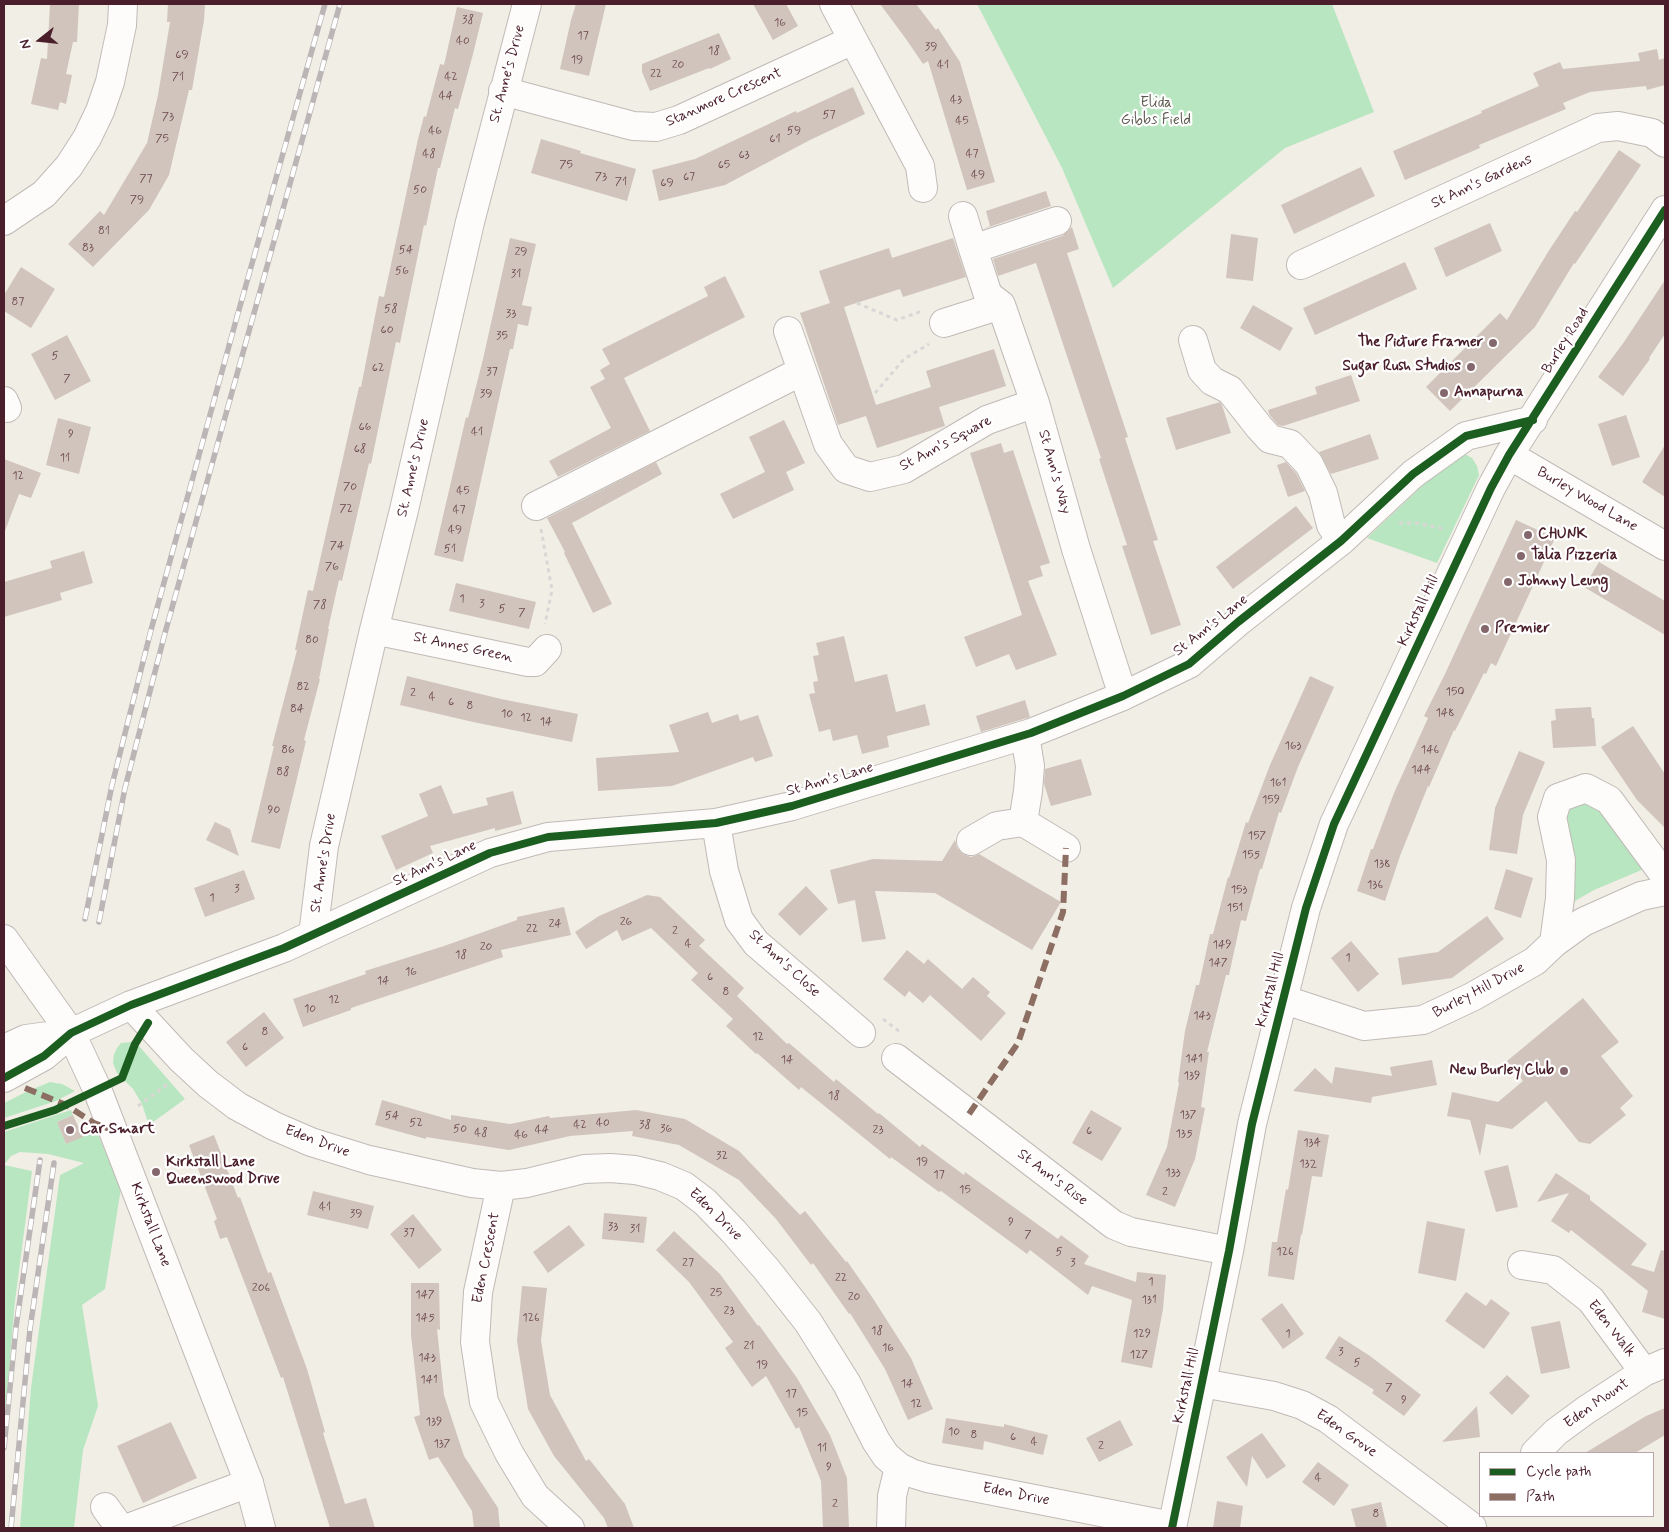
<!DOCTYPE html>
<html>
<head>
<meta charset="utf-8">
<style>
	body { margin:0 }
	#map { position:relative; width:1669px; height:1532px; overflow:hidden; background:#f1eee6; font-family:Mynerve,sans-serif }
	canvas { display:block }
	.frame { position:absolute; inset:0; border:5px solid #4a1f2b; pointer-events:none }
	.legend { position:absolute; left:1479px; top:1452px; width:175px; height:65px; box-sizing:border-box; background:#fff; border:1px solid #b7a5aa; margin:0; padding:6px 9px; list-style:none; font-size:15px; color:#4a1f2b }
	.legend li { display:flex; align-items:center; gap:10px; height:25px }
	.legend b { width:25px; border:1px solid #b7a5aa }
	.north { position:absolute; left:15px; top:15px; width:50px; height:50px; -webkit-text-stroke:4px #fff; paint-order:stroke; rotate:254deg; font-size:14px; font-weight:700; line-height:20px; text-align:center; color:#4a1f2b }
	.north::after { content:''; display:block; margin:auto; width:18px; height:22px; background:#4a1f2b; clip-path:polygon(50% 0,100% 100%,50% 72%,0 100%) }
</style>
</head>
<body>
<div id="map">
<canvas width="1669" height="1532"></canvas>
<div class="frame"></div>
<ul class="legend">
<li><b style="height:6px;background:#1b5e20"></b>Cycle path</li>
<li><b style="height:6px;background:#8d6e63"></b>Path</li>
</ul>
<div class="north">N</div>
</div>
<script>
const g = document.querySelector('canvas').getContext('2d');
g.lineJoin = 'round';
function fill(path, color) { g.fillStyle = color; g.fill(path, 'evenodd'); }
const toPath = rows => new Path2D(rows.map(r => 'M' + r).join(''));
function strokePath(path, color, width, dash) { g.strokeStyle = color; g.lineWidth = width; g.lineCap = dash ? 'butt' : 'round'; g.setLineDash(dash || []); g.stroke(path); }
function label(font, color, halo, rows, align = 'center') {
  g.font = font + ' Mynerve,sans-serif'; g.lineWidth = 4.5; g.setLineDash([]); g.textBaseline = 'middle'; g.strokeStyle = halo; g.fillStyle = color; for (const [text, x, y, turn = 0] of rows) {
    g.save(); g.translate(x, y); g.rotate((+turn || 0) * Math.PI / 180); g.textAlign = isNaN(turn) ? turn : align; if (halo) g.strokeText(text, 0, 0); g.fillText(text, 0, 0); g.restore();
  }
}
fill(toPath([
	[977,4,1332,4,1374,112,1285,148,1113,288,1062,168],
	[1465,454,1472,458,1477,466,1479,475,1437,563,1367,538,1437,472,1454,459],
	[1583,801,1604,808,1644,869,1594,890,1563,908,1565,808],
	[131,1042,139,1046,185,1099,149,1125,142,1104,133,1089,117,1073,113,1063,114,1054,117,1048,121,1043],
	[50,1082,62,1084,75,1091,56,1101,4,1118,4,1103,28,1091],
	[71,1110,73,1115,57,1122,66,1144,96,1130,121,1188,105,1289,82,1305,98,1406,83,1450,74,1528,20,1528,31,1388,60,1175,84,1163,48,1154,20,1152,11,1156,4,1165,32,1171,15,1301,4,1425,4,1132]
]), '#b8e6c1');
fill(toPath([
	[50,4,79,4,77,42,73,42,66,74,72,75,66,104,60,102,58,110,31,104,41,58,47,59],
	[168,4,205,4,204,20,192,90,189,90,169,175,149,210,93,267,68,244,100,211,104,215,147,143,158,95,170,22,167,22],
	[576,4,606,4,589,76,560,69,571,20],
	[753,4,786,4,798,26,773,40],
	[880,4,916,4,936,30,938,28,960,62,995,182,967,190,928,61,923,64,906,39],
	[457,7,483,13,473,54,458,109,455,108,440,168,438,168,426,226,424,225,400,343,396,342,371,464,369,463,342,581,339,580,328,629,329,629,319,679,320,679,304,740,306,741,280,849,251,842,274,746,272,746,297,650,295,650,308,590,313,591,359,387,361,387,379,296,384,297,418,139,424,116,426,117,440,64,444,65],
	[719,33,731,59,710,69,709,68,650,91,642,72,642,64],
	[1657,49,1659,60,1665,58,1665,85,1647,90,1646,86,1590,92,1563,103,1566,109,1479,145,1480,148,1405,180,1393,151,1482,113,1481,111,1539,86,1533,73,1560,62,1563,69,1640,61,1638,53],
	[853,87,865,114,810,140,725,185,659,201,652,170,695,159,796,111,797,113],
	[541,139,581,151,580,153,636,169,627,201,531,173],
	[1619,150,1641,165,1575,264,1574,263,1535,327,1450,411,1426,387,1500,313,1507,320,1548,252,1575,211,1577,212],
	[1361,167,1375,196,1294,234,1281,205],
	[1046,191,1051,206,983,229,990,226,986,211],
	[1490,223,1502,251,1446,277,1434,248],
	[1072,227,1079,249,1067,253,1128,437,1125,438,1158,540,1153,541,1181,625,1151,635,1122,546,1127,545,1099,459,1101,458,1036,263,998,276,993,259,1062,236],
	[1231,234,1258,238,1253,281,1226,278],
	[510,238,536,244,522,305,532,307,528,326,518,324,513,349,510,349,463,562,434,555,466,417,468,418,483,359],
	[953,238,966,277,903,297,900,289,844,307,876,405,931,387,926,371,994,349,1006,386,939,407,945,426,877,448,866,416,838,425,800,313,830,303,819,271,889,248,892,258],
	[1405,262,1417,289,1315,335,1303,308],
	[21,267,55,289,31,328,4,311,4,295],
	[725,276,745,317,624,378,650,431,558,477,549,461,611,428,590,387,605,379,600,370,610,364,602,349,708,296,704,287],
	[1665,280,1665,334,1649,358,1650,359,1623,396,1598,377,1624,342],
	[1253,305,1293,328,1280,351,1240,328],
	[67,335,91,381,55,400,31,354],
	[1351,375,1360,401,1283,426,1278,425,1269,414,1268,410,1317,394,1315,387],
	[1220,402,1222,405,1231,433,1176,450,1166,418],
	[1626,415,1640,457,1612,466,1598,424],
	[58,418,91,427,79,474,46,465],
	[784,420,805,463,786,472,794,490,733,519,720,494,765,472,749,437],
	[1370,434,1379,459,1331,474,1319,452],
	[1001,443,1004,453,1013,450,1050,563,1040,566,1043,576,1028,581,1057,655,1016,670,1009,654,976,667,964,637,1022,615,970,453],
	[1665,445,1665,497,1642,482],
	[4,459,41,473,31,498,19,494,5,531,4,530],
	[656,462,662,474,572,523,612,604,593,613,564,553,565,552,547,518],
	[1286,462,1296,473,1305,491,1288,497,1277,465],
	[1296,506,1313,528,1233,589,1216,567],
	[1516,520,1555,538,1496,666,1491,663,1486,674,1484,673,1455,731,1454,730,1429,787,1428,786,1400,856,1385,901,1357,891,1371,849,1373,849,1394,793,1428,718,1424,716,1445,674],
	[84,551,93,583,60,593,62,600,4,617,4,582,52,568,50,561],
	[1599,562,1665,601,1665,635,1584,587],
	[456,583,536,602,529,629,449,611],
	[844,636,855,682,887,674,896,712,925,704,930,725,887,736,889,747,862,754,857,735,833,741,830,729,819,732,809,694,815,693,813,682,818,681,813,656,819,655,816,643],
	[407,676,501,699,578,714,572,742,473,722,400,705],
	[1310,676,1334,687,1298,767,1281,813,1279,812,1262,869,1260,869,1246,921,1241,920,1229,975,1226,975,1207,1052,1209,1052,1201,1107,1205,1108,1195,1159,1175,1207,1146,1195,1167,1147,1179,1083,1178,1082,1185,1031,1196,985,1199,985,1210,934,1213,934,1228,877,1229,878,1246,822,1248,823,1270,765],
	[1025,700,1030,717,981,732,976,716],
	[1591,707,1592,718,1594,718,1596,746,1553,748,1551,721,1556,720,1555,709],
	[708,712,712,723,738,714,740,721,758,715,773,756,755,762,753,757,672,786,598,791,596,758,679,752,669,725],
	[1633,726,1665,774,1665,828,1637,800,1601,747],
	[1519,751,1545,762,1523,815,1517,854,1489,850,1495,808],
	[1081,759,1092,795,1051,806,1044,784,1045,769],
	[441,785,453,814,488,805,486,798,513,791,522,824,495,831,495,828,430,846,433,853,396,870,381,836,428,816,419,794],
	[215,822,230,829,239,856,206,840],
	[955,840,957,848,963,854,971,857,979,854,1061,902,1032,950,935,893,875,891,886,939,862,942,855,900,838,904,830,870,873,859,942,861],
	[1506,869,1533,878,1521,918,1494,909],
	[244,870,255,899,205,917,194,888],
	[806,886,828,909,800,936,778,914],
	[647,895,660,897,705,940,699,946,744,988,737,996,787,1044,789,1043,834,1082,836,1079,878,1114,879,1113,920,1147,922,1144,964,1175,965,1172,1058,1239,1061,1235,1089,1256,1084,1264,1136,1282,1137,1272,1166,1275,1163,1309,1152,1368,1121,1362,1132,1300,1092,1286,1088,1295,1030,1250,1027,1254,941,1191,939,1192,891,1157,890,1159,801,1087,799,1090,757,1053,756,1054,726,1026,733,1019,691,980,698,973,651,928,622,941,617,930,586,949,575,932,599,916],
	[564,907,571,935,501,950,503,957,351,1008,351,1010,303,1027,293,999,366,974,365,971,444,946,517,920,517,917],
	[1487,916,1504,939,1452,978,1402,985,1398,958,1438,952],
	[1351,941,1379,974,1358,992,1331,958],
	[907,950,924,964,928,959,962,989,973,977,990,992,987,996,1006,1013,981,1041,930,995,923,1003,909,991,905,997,883,979],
	[1583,998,1619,1042,1601,1056,1633,1096,1620,1108,1626,1115,1590,1144,1579,1142,1546,1101,1512,1129,1486,1124,1480,1156,1470,1120,1447,1116,1452,1092,1498,1102,1523,1081,1507,1061],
	[264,1012,284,1038,246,1067,226,1042],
	[1432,1060,1437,1085,1372,1097,1371,1103,1293,1091,1315,1068,1332,1084,1335,1067,1392,1076,1390,1067],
	[382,1100,451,1120,451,1115,510,1124,549,1116,550,1118,636,1110,685,1119,739,1151,800,1215,805,1211,846,1262,847,1261,872,1297,911,1358,933,1409,908,1420,885,1369,850,1313,849,1314,813,1263,811,1265,776,1219,739,1180,679,1145,632,1136,633,1131,570,1136,509,1150,426,1137,426,1139,375,1125],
	[1091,1110,1122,1128,1102,1161,1072,1143],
	[73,1115,83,1137,66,1144,57,1122],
	[1298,1130,1329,1135,1322,1177,1312,1176,1302,1235,1301,1234,1294,1280,1268,1276,1272,1242,1277,1242,1286,1189,1288,1190],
	[214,1135,238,1198,240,1197,268,1273,271,1272,307,1369,325,1432,323,1433,345,1504,366,1498,375,1528,330,1528,283,1377,281,1378,227,1237,220,1239,214,1221,217,1219,189,1145],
	[1508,1165,1518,1207,1496,1212,1484,1171],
	[1556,1173,1590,1196,1590,1200,1647,1244,1631,1265,1654,1272,1661,1250,1665,1251,1665,1319,1642,1312,1648,1291,1571,1230,1569,1233,1551,1221,1569,1193,1537,1202],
	[313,1191,374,1206,368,1229,307,1215],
	[604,1213,647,1217,644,1243,602,1239],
	[413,1214,442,1250,419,1269,390,1234],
	[1427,1221,1465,1229,1456,1281,1418,1273],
	[569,1225,585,1245,548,1273,533,1252],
	[674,1231,720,1274,758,1326,759,1325,797,1378,830,1435,847,1478,849,1528,823,1528,821,1481,799,1427,796,1429,766,1376,752,1387,725,1348,733,1342,689,1282,656,1250],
	[411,1283,439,1283,440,1330,437,1329,444,1395,464,1456,498,1508,500,1528,474,1528,472,1511,438,1457,429,1460,414,1417,420,1415,411,1335],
	[522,1286,547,1288,541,1341,550,1395,586,1461,589,1459,625,1504,634,1528,608,1528,604,1518,554,1456,528,1409,517,1341],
	[1466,1292,1486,1306,1491,1299,1510,1313,1484,1349,1445,1321],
	[1282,1303,1304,1334,1283,1349,1261,1319],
	[1560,1321,1570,1368,1541,1374,1531,1327],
	[1339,1336,1370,1356,1421,1395,1404,1416,1372,1393,1374,1390,1325,1358],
	[1507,1375,1530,1396,1512,1415,1489,1393],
	[1477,1406,1480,1437,1442,1442],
	[1665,1408,1665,1435,1635,1453,1585,1453,1646,1416],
	[946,1418,1004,1427,1004,1424,1048,1435,1043,1455,984,1441,983,1450,942,1443],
	[1120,1420,1133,1445,1099,1462,1086,1438],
	[171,1422,197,1478,143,1503,117,1446],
	[1262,1433,1286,1466,1267,1479,1252,1456,1247,1487,1226,1457],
	[1318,1462,1349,1485,1334,1506,1302,1482],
	[1217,1501,1243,1506,1240,1528,1213,1528],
	[1381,1502,1387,1528,1356,1528,1351,1509]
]), '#d1c4bc');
const minor = toPath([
	[834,4,920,166,923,188],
	[503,91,633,126,656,127,679,120,853,40],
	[963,216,973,249],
	[4,221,44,194,69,166,87,138,100,111,110,82,122,25,123,4],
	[1301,265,1598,128,1618,126,1652,133,1665,143],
	[1001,305,988,295,973,249,1057,221],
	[944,323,1001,305,1035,403,1076,549,1123,696],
	[788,331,828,444,846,469,870,477,904,469,987,420,1035,403],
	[1193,340,1202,370,1212,381,1230,390,1259,427,1270,439,1290,444,1309,464,1323,493,1331,525,1341,541],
	[4,401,7,408],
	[1509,455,1665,546],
	[536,506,802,371],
	[374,630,528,662,535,662,547,649],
	[1023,822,1028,791,1030,766,1025,735],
	[716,823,724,871,739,920,756,943,861,1033],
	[971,841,997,826,1023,822,1066,848],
	[313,935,324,846,374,630,404,510,470,222,527,4],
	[1554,943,1560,898,1561,860,1552,817,1558,798,1586,788,1609,800,1665,876],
	[1282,999,1364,1026,1423,1020,1472,997,1535,961,1554,943,1583,922,1641,896,1665,891],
	[131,1005,181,1059,208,1084,237,1106,274,1126,311,1142,369,1160,472,1183,501,1186,527,1183,584,1169,610,1168,635,1170,660,1176,684,1186,705,1202,734,1232,767,1270,808,1322,847,1384,876,1441,886,1456,899,1467,911,1473,927,1478,1172,1526],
	[4,1049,26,1039,71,1033],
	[896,1058,1114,1225,1131,1232,1229,1251],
	[4,1078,44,1056,71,1033,131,1005,284,948,490,853,548,837,716,823,792,806,1031,733,1123,696,1189,664,1238,622,1341,541,1413,474,1466,436,1533,420],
	[501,1186,478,1292,475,1342,484,1402,509,1453,535,1496,570,1528],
	[1522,1265,1553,1270,1591,1300,1644,1372],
	[1202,1383,1274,1396,1302,1405,1328,1419,1472,1527],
	[1535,1453,1556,1432,1586,1410,1644,1372,1665,1363],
	[105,1507,120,1528],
	[128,1528,249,1483],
	[891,1528,892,1496,899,1467],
	[1172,1528,1229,1251,1252,1124,1306,908,1334,824,1491,488,1509,455,1665,210]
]);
const major = toPath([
	[4,939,71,1033,97,1089,249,1483,261,1528]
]);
strokePath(minor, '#c0bab6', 30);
strokePath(major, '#c0bab6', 30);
strokePath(toPath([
	[857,303,897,320,922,311],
	[875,393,904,359,929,344],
	[1399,523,1417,523,1444,529],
	[541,529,552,590,545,624],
	[883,1019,900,1032],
	[138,1106,169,1083]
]), '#dad6d5', 3, [4, 4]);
strokePath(minor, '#fdfcfb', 28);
strokePath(major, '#fdfcfb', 28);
const rail = toPath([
	[85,919,112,785,151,630,235,324,325,4],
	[99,922,125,788,165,633,340,4],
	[4,1448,16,1327,40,1160],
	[11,1528,30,1329,54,1163]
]);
strokePath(rail, '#bbb5b6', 5.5);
strokePath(rail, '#fff', 4, [11]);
strokePath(toPath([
	[25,1088,66,1105,94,1123,115,1131],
	[969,1114,1018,1043,1063,912,1066,848]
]), '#8d6e63', 6, [12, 6]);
strokePath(toPath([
	[4,1078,44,1056,71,1033,131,1005,284,948,490,853,548,837,716,823,792,806,1031,733,1123,696,1189,664,1238,622,1341,541,1413,474,1466,436,1533,420],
	[4,1126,55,1110,122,1078,135,1044,148,1023],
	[1172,1528,1229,1251,1252,1124,1306,908,1334,824,1491,488,1509,455,1665,210]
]), '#1b5e20', 8);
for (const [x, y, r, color] of [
	[1493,343,5,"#84676c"],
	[1471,367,5,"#84676c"],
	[1444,393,5,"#84676c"],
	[1528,535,5,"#84676c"],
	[1521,556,5,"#84676c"],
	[1508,582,5,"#84676c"],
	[1485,629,5,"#84676c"],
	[1564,1071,5,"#84676c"],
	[70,1130,5,"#84676c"],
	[156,1172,5,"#84676c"]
]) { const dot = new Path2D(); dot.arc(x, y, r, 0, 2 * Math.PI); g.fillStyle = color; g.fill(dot); strokePath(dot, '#fff', 2); }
label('12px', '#6c484f', null, [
	["38",468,20],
	["16",780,23],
	["17",583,36],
	["40",463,41],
	["39",931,47],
	["18",714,51],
	["69",182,55],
	["19",577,60],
	["20",678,65],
	["41",943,65],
	["22",656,74],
	["71",178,77],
	["42",451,77],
	["44",446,96],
	["43",956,100],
	["57",829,115],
	["73",168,117],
	["45",962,121],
	["46",435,131],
	["59",794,131],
	["75",162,139],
	["61",775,139],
	["48",429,154],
	["47",972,154],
	["63",744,155],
	["75",566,165],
	["65",724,165],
	["49",978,175],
	["73",601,177],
	["67",689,177],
	["77",146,179],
	["71",621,182],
	["69",667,183],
	["50",420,190],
	["79",137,200],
	["81",104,231],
	["83",88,248],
	["54",406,250],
	["29",521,252],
	["56",402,271],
	["31",516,274],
	["87",18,302],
	["58",391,309],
	["33",511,314],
	["60",387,330],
	["35",502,336],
	["5",55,356],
	["62",378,368],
	["37",492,372],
	["7",67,379],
	["39",486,394],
	["66",365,427],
	["41",477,432],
	["9",71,434],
	["68",360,449],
	["11",65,458],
	["12",18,476],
	["70",350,487],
	["45",463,491],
	["72",346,509],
	["47",459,510],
	["49",455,530],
	["74",337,546],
	["51",450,549],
	["76",332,567],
	["1",462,599],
	["3",482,604],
	["78",320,605],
	["5",502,609],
	["7",522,613],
	["80",312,640],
	["82",303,687],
	["150",1455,692],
	["2",413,693],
	["4",432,697],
	["6",451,702],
	["8",470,706],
	["84",297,709],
	["148",1445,713],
	["10",507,714],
	["12",526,718],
	["14",546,722],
	["163",1293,746],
	["86",288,750],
	["146",1430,750],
	["144",1421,770],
	["88",283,772],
	["161",1278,783],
	["159",1271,800],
	["90",274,810],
	["157",1257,836],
	["155",1251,855],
	["138",1382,864],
	["136",1375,885],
	["3",237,889],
	["153",1239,890],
	["1",212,898],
	["151",1235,908],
	["26",626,922],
	["24",555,924],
	["22",532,929],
	["2",675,931],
	["4",688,944],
	["149",1222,945],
	["20",486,947],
	["18",461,955],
	["1",1348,958],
	["147",1218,963],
	["16",411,972],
	["6",710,977],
	["14",383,981],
	["8",726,992],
	["12",334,1000],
	["10",310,1009],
	["143",1202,1016],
	["8",265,1032],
	["12",758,1037],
	["6",245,1047],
	["141",1194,1059],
	["14",787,1060],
	["139",1192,1076],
	["18",834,1096],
	["137",1188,1115],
	["54",392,1116],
	["52",416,1123],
	["40",603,1123],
	["42",580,1125],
	["38",645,1125],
	["50",460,1129],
	["36",666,1129],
	["44",542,1130],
	["23",878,1130],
	["6",1089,1131],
	["48",481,1133],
	["135",1184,1134],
	["46",521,1135],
	["134",1312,1143],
	["32",722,1156],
	["19",922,1162],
	["132",1308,1164],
	["133",1173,1173],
	["17",939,1175],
	["15",965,1190],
	["2",1165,1192],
	["41",325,1207],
	["39",356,1214],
	["9",1011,1222],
	["33",613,1227],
	["31",635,1229],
	["37",409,1233],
	["7",1028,1235],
	["5",1059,1252],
	["126",1285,1252],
	["27",688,1263],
	["3",1073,1263],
	["22",841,1278],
	["1",1151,1282],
	["206",261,1288],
	["25",716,1293],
	["147",425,1295],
	["20",854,1297],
	["131",1149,1300],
	["23",729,1311],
	["145",425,1318],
	["126",531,1318],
	["18",877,1331],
	["129",1142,1334],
	["1",1288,1334],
	["21",749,1346],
	["16",888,1348],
	["3",1341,1352],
	["127",1139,1355],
	["143",427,1358],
	["5",1357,1363],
	["19",762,1365],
	["141",429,1380],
	["14",907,1384],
	["7",1389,1388],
	["17",791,1394],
	["9",1404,1400],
	["12",916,1404],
	["15",802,1413],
	["139",434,1422],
	["10",954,1432],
	["8",974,1435],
	["6",1013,1437],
	["4",1034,1442],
	["137",442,1444],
	["2",1101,1446],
	["11",822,1448],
	["9",829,1467],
	["4",1318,1478],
	["2",835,1504],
	["8",1376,1514]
]);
label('15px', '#4a1f2b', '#fff', [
	["St. Anne's Drive",508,74,-75],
	["Stanmore Crescent",724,98,-24],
	["St Ann's Gardens",1482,182,-25],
	["Burley Road",1566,341,-58],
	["St Ann's Square",946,444,-28],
	["St. Anne's Drive",414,468,-77],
	["St Ann's Way",1054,472,74],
	["Burley Wood Lane",1587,500,30],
	["Kirkstall Hill",1419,611,-65],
	["St Ann's Lane",1211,626,-38],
	["St Annes Green",463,648,12],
	["St Ann's Lane",830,780,-16],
	["St. Anne's Drive",324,863,-81],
	["St Ann's Lane",435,864,-25],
	["St Ann's Close",784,964,43],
	["Kirkstall Hill",1271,990,-76],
	["Burley Hill Drive",1479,991,-28],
	["Eden Drive",317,1142,20],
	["St Ann's Rise",1052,1178,37],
	["Eden Drive",715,1215,44],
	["Kirkstall Lane",150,1225,69],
	["Eden Crescent",487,1258,-79],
	["Eden Walk",1611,1329,52],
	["Kirkstall Hill",1187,1386,-78],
	["Eden Mount",1597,1404,-35],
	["Eden Grove",1346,1434,35],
	["Eden Drive",1016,1495,11]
]);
label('15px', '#5d594f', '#fff', [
	["Elida",1156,104],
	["Gibbs Field",1156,121]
]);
label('bold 15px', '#4a1f2b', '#fff', [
	["The Picture Framer",1483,343,"right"],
	["Sugar Rush Studios",1461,367,"right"],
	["Annapurna",1454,393],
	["CHUNK",1538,535],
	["Talia Pizzeria",1531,556],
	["Johnny Leung",1518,582],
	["Premier",1495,629],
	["New Burley Club",1554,1071,"right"],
	["Car Smart",80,1130],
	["Kirkstall Lane",166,1163],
	["Queenswood Drive",166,1180]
], 'left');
</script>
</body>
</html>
